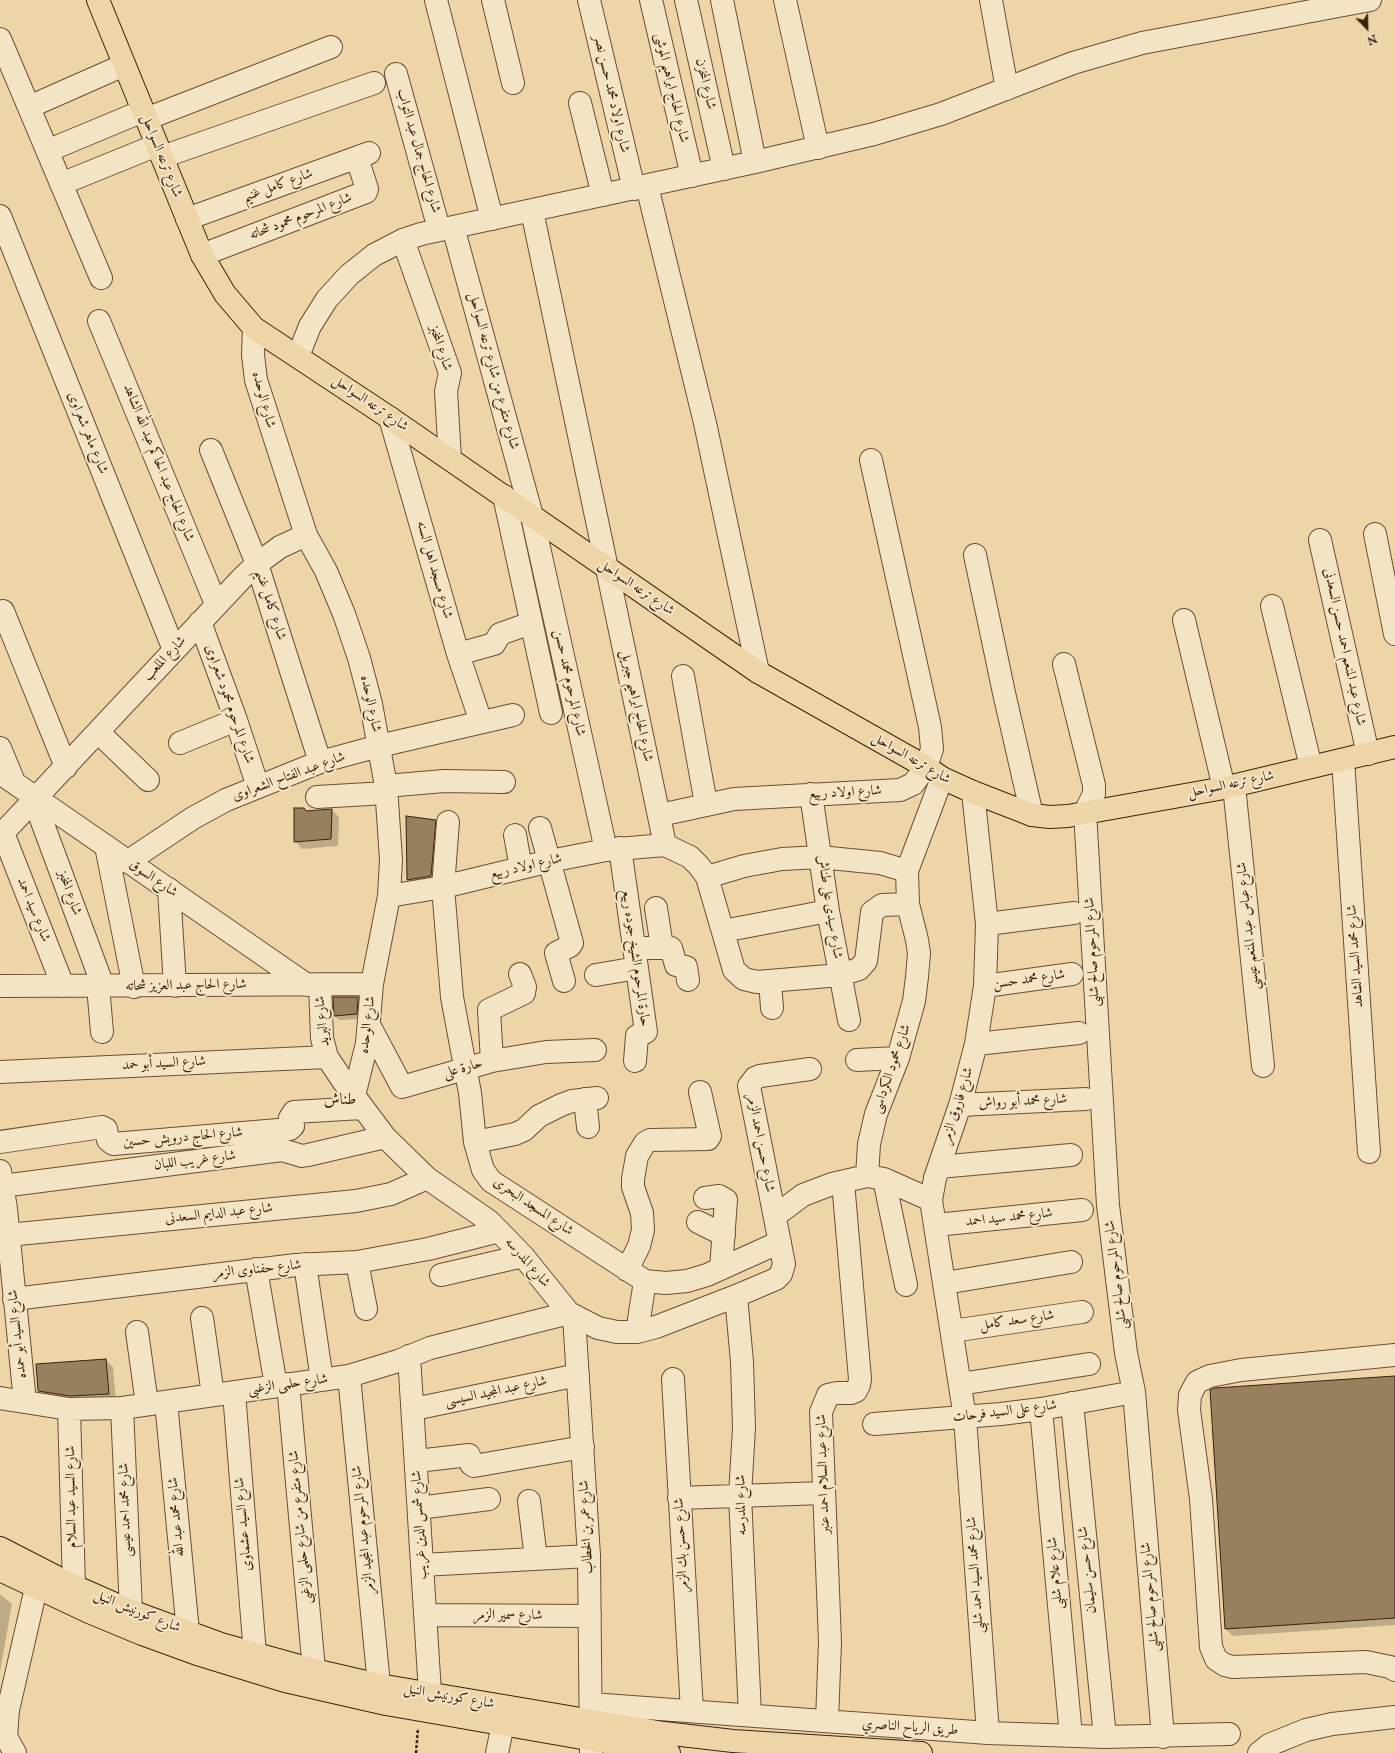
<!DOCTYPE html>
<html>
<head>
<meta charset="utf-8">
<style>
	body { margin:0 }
	#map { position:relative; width:1395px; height:1753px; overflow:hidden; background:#eed5a7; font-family:"IM FELL Double Pica",serif }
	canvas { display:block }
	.north { position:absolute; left:1347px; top:8px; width:40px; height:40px; -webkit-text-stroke:3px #f4e4c6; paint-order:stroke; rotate:157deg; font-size:11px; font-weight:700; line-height:16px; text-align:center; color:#3b210e }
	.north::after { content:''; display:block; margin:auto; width:14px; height:18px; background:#3b210e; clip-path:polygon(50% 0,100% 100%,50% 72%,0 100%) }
</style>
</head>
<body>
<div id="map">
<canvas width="1395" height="1753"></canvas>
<div class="north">N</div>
</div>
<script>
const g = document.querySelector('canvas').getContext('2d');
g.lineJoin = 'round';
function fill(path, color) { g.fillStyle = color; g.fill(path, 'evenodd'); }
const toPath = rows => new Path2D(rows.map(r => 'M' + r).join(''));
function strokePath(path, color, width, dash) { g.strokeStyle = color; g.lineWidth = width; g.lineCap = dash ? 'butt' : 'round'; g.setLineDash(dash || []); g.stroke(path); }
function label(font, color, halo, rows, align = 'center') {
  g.font = font + ' "IM FELL Double Pica",Amiri,serif'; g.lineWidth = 4; g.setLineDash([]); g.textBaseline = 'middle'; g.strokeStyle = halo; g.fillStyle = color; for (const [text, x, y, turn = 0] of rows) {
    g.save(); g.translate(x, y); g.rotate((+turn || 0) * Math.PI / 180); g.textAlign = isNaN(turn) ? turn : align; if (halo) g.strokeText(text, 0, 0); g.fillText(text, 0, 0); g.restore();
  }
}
fill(toPath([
	[332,810,339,817,338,846,302,849,295,841],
	[407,817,435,821,443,828,438,883,416,887,408,880],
	[357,998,362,1002,361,1019,339,1020,335,1016],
	[106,1360,113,1367,116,1401,46,1398,39,1391],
	[1395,1377,1395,1625,1233,1636,1226,1629],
	[0,1594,12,1604,0,1672]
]), '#0003');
const building = toPath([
	[294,808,304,808,306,811,332,809,331,839,294,842,294,808],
	[406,816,436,820,431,876,407,880,406,816],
	[333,997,358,997,357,1014,334,1016,333,997],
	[106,1359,109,1394,70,1396,38,1391,36,1364,106,1359],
	[1395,1376,1395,1618,1225,1629,1210,1390,1215,1388,1395,1376]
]);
fill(building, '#987f5e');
strokePath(building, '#3b210e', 1);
const minor = toPath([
	[436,0,492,219],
	[493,0,513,83],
	[589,0,634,189],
	[651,0,692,176],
	[686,0,724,169],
	[722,0,755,162],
	[785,0,818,148],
	[991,0,1007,89],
	[0,39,101,278],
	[396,74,439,229],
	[580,103,603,195],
	[29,107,124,65],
	[146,119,331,47],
	[47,151,143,111],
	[162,157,374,83],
	[61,184,157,145],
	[647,186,705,423,758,672],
	[532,211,665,845],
	[0,216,174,650],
	[187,219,369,153],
	[453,227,532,516,606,850],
	[403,240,450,373,446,391,450,459],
	[202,255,366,192,367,189,357,158],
	[99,321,216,604],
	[254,328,253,355,256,380,306,535,326,571,344,614,359,658,371,704,386,786,391,860,389,896,372,984,367,1043,354,1096],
	[298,356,310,326,327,299,349,275,374,255,403,240,421,234,755,162,874,134,941,114,1073,63,1142,43,1370,0],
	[390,418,458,654,481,722],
	[211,450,257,564,320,762],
	[504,496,551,713],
	[1375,534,1395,634],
	[1320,540,1368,754],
	[975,555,1004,693,1032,815],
	[1272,606,1311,767],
	[3,611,66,767],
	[1184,620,1224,788],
	[200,622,236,720,258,787],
	[458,654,494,644,500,634,531,623],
	[1064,664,1094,785,1094,794,1085,812,1108,1205,1126,1353,1134,1392,1163,1737],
	[683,676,706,804],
	[98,732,148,780],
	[180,743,236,720],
	[0,748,14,782],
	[1343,760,1369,1152],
	[0,773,307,985],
	[386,786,444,781,504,782],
	[1234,786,1263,1066],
	[973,792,987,924,985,986,976,1044,960,1105,935,1178,931,1200,965,1418,988,1733],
	[811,794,828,911,849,1020],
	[317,797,386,793],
	[34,800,103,986],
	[660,815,734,799,900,790,913,784,926,767,932,749,930,727,871,460],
	[448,822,443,887,452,997,470,1093,475,1142,483,1170,491,1181,645,1281,666,1283,687,1281,707,1275,780,1242],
	[540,828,572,943,570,946,556,953,564,981],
	[3,833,63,986],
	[515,835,521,868],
	[0,836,243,577,257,564,280,547,306,535],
	[106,846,134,987],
	[620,848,646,1032,637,1036,635,1061],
	[127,862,193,818,226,800,320,762,379,746,513,715],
	[707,877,744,866,782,859,820,857,880,863,907,871],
	[169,889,175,986],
	[389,896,443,887,550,861,606,850,665,845,690,857,699,866,707,877,734,970,744,979,757,982,840,975,859,969,866,961,872,912,882,905,908,904],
	[656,908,662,947],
	[987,924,1074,913],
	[723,931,828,911],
	[635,948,671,948,676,965,686,967,688,980],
	[596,975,637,968],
	[770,981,772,1008],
	[320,985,322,1038,327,1057,343,1081,385,1137,427,1178,489,1221,523,1256,569,1313,598,1328,617,1332,637,1332,656,1327,736,1296,776,1279,781,1274,784,1264,749,1086,755,1078,760,1076,810,1069],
	[0,986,372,984],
	[98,986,102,1032],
	[985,986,1072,974],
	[369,1025,402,1087,492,1061,546,1052,595,1050],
	[976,1044,1079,1033],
	[857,1060,898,1058],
	[492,1061,489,1010,524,993,525,987,520,974],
	[0,1072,327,1057],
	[585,1099,588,1127],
	[960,1105,1086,1099],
	[0,1142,102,1127,106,1129,108,1140,113,1144,290,1129,293,1126,290,1118,294,1112,362,1108],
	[475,1142,515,1134,524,1130,539,1116,561,1105,572,1101,597,1098],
	[939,1167,1071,1155],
	[0,1171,6,1209,25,1402],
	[867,1176,869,1144,876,1114,898,1058,914,1001,917,977,919,953,917,940,908,904,907,871,942,778],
	[884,1179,906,1285],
	[2,1186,282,1150,302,1156,308,1155,385,1137],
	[705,1198,719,1196,726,1200,721,1269],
	[775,1216,803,1195,832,1184,867,1176,884,1179,931,1200],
	[698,1222,724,1235],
	[936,1225,1082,1210],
	[8,1235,356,1201,391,1194,427,1178],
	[357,1262,366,1309],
	[305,1264,322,1380],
	[256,1269,276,1386],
	[627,1270,639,1246,643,1230,642,1213,633,1187,633,1179,637,1156,645,1143,650,1140,708,1139,710,1136,709,1132,700,1092],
	[441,1275,523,1256],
	[945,1283,1071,1262],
	[736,1296,742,1362,744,1428,740,1495,750,1715],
	[14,1299,296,1265,357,1262,428,1249,499,1231],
	[574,1316,589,1556,591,1753],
	[202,1318,213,1395],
	[952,1331,1082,1312],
	[137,1332,147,1404],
	[637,1332,645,1281],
	[1395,1355,1241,1370,1210,1376,1197,1382,1190,1395,1189,1410,1201,1499,1211,1647,1216,1659,1225,1665,1233,1667,1366,1662,1390,1667,1395,1670],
	[409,1356,430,1693],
	[349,1376,379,1685],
	[673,1379,692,1711],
	[288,1384,314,1670],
	[960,1384,1089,1364],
	[234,1393,255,1654],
	[0,1398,69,1409,122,1408,349,1376,398,1361,430,1348,569,1313],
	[166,1402,188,1632],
	[1072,1403,1105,1737],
	[122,1408,131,1611],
	[69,1409,74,1586],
	[414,1409,578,1375],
	[1041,1409,1071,1736],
	[874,1424,1001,1414,1041,1409,1134,1392],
	[417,1461,469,1455,471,1464,474,1466,583,1447],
	[679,1498,823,1493],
	[529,1501,536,1559],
	[419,1508,489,1499],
	[422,1565,589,1556],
	[425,1615,590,1616],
	[591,1704,988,1733,1105,1737,1229,1734],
	[827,1721,830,1642,821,1412,828,1395,837,1393,851,1393,856,1391,859,1385,860,1379,843,1182],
	[15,1753,6,1737,8,1710,36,1588],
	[497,1753,503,1724],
	[1259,1753,1269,1745,1306,1730,1332,1724,1395,1717]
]);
const major = toPath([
	[98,0,202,255,225,294,254,328,390,418,758,672,926,767,942,778,973,792,1032,815,1050,817,1068,816,1224,788,1395,747],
	[0,1548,74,1586,131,1611,221,1644,314,1670,379,1685,664,1733,733,1741,921,1753],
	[0,1570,89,1612,142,1634,197,1654,285,1681,386,1704,669,1753]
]);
strokePath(minor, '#684e34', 24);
strokePath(major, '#3b210e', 24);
strokePath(toPath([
	[416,1753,418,1728]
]), '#3b210e', 2.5, [3, 2]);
strokePath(minor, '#f4e4c6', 22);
strokePath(major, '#eed5a7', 22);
label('14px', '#3b210e', '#f4e4c6', [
	["شارع المخزن",705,84,77],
	["شارع الحاج ابراهيم الموشى",671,88,77],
	["شارع اولاد محمد حسن نصر",611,94,77],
	["شارع الحاج جمال عبد التواب",418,151,74],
	["شارع ترعه السواحل",161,156,68],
	["شارع كامل غنيم",278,186,-20],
	["شارع المرحوم محمود شحاته",301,217,-21],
	["شارع المخبز",440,348,72],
	["شارع متفرع من شارع ترعه السواحل",493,371,75],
	["شارع الوحده",263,400,75],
	["شارع ترعه السواحل",370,404,34],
	["شارع ماهر شعراوى",87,433,68],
	["شارع الحاج عبد الحاكم عبد الله الشاهد",158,463,68],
	["شارع مسجد اهل السنه",434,570,74],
	["شارع ترعه السواحل",636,588,34],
	["شارع كامل غنيم",270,605,72],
	["شارع عبد المنعم احمد حسن السعدنى",1344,647,78],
	["شارع الملعب",165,659,-47],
	["شارع المرحوم محمد حسن",569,683,78],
	["شارع المرحوم محمود شعراوى",229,704,71],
	["شارع الوحده",370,704,78],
	["شارع الحاج ابراهيم جبريل",636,706,78],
	["شارع ترعه السواحل",911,759,30],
	["شارع عبد الفتاح الشعراوى",289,777,-20],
	["شارع ترعه السواحل",1231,785,-12],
	["شارع اولاد ربيع",845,793,-3],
	["شارع اولاد ربيع",526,867,-13],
	["شارع السوق",153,879,34],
	["شارع المخبز",69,893,70],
	["شارع سيدى على طناش",829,907,81],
	["شارع سيد احمد",33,910,68],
	["شارع عباس عبد المنعم عيسي",1249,926,-96],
	["شارع المرحوم صالح شلبى",1093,952,-93],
	["شارع محمد السيد الشاهد",1356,956,-94],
	["حارة المرحوم الشيخ جوده ربيع",635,958,82],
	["شارع محمد حسن",1029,980,-8],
	["شارع الحاج عبد العزيز شحاته",186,986,-1],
	["شارع البريد",323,1021,-96],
	["شارع الوحده",368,1025,-83],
	["شارع السيد أبو حمد",164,1064,-3],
	["حارة على",463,1069,-16],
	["شارع محمود الكرداسى",892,1069,-71],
	["شارع محمد أبو رواش",1023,1102,-3],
	["شارع فاروق الزمر",958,1106,-73],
	["شارع الحاج درويش حسين",183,1138,-5],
	["شارع حسن احمد الزمر",760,1143,79],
	["شارع غريب اللبان",195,1161,-7],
	["شارع المسجد البحرى",533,1207,34],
	["شارع عبد الدايم السعدنى",219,1214,-6],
	["شارع محمد سيد احمد",1009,1218,-6],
	["شارع المدرسه",527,1263,49],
	["شارع حفناوى الزمر",257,1270,-6],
	["شارع المرحوم صالح شلبى",1117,1275,-97],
	["شارع سعد كامل",1017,1321,-8],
	["شارع السيد أبو حمده",18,1334,-96],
	["شارع حلمى الزغبى",288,1385,-8],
	["شارع عبد المجيد السيسى",496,1392,-12],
	["شارع على السيد فرحات",1005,1412,-7],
	["شارع عبد السلام احمد عنبر",824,1474,-92],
	["شارع السيد عبد السلام",72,1497,-91],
	["شارع المدرسه",742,1505,-91],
	["شارع محمد احمد عيسى",126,1510,-92],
	["شارع محمد عبد الله",177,1517,-95],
	["شارع السيد عشماوى",244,1524,-95],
	["شارع شمس الدين غريب",420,1525,-93],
	["شارع متفرع من شارع حلمى الزغبى",301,1527,-95],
	["شارع عمر بن الخطاب",587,1527,-93],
	["شارع المرحوم عبد المجيد الزمر",364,1530,-96],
	["شارع حسن بك الزمر",682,1545,-93],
	["شارع حسن سليمان",1088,1570,-96],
	["شارع علام شلبى",1056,1573,-95],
	["شارع محمد السيد احمد شلبى",976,1575,-94],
	["شارع المرحوم صالح شلبى",1151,1597,-95],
	["شارع كورنيش النيل",137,1612,22],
	["شارع سمير الزمر",508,1616],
	["شارع كورنيش النيل",449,1697,10],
	["طريق الرياح الناصري",910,1728,4]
]);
label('16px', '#3b210e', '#f4e4c6', [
	["طناش",340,1101]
]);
</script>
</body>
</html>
